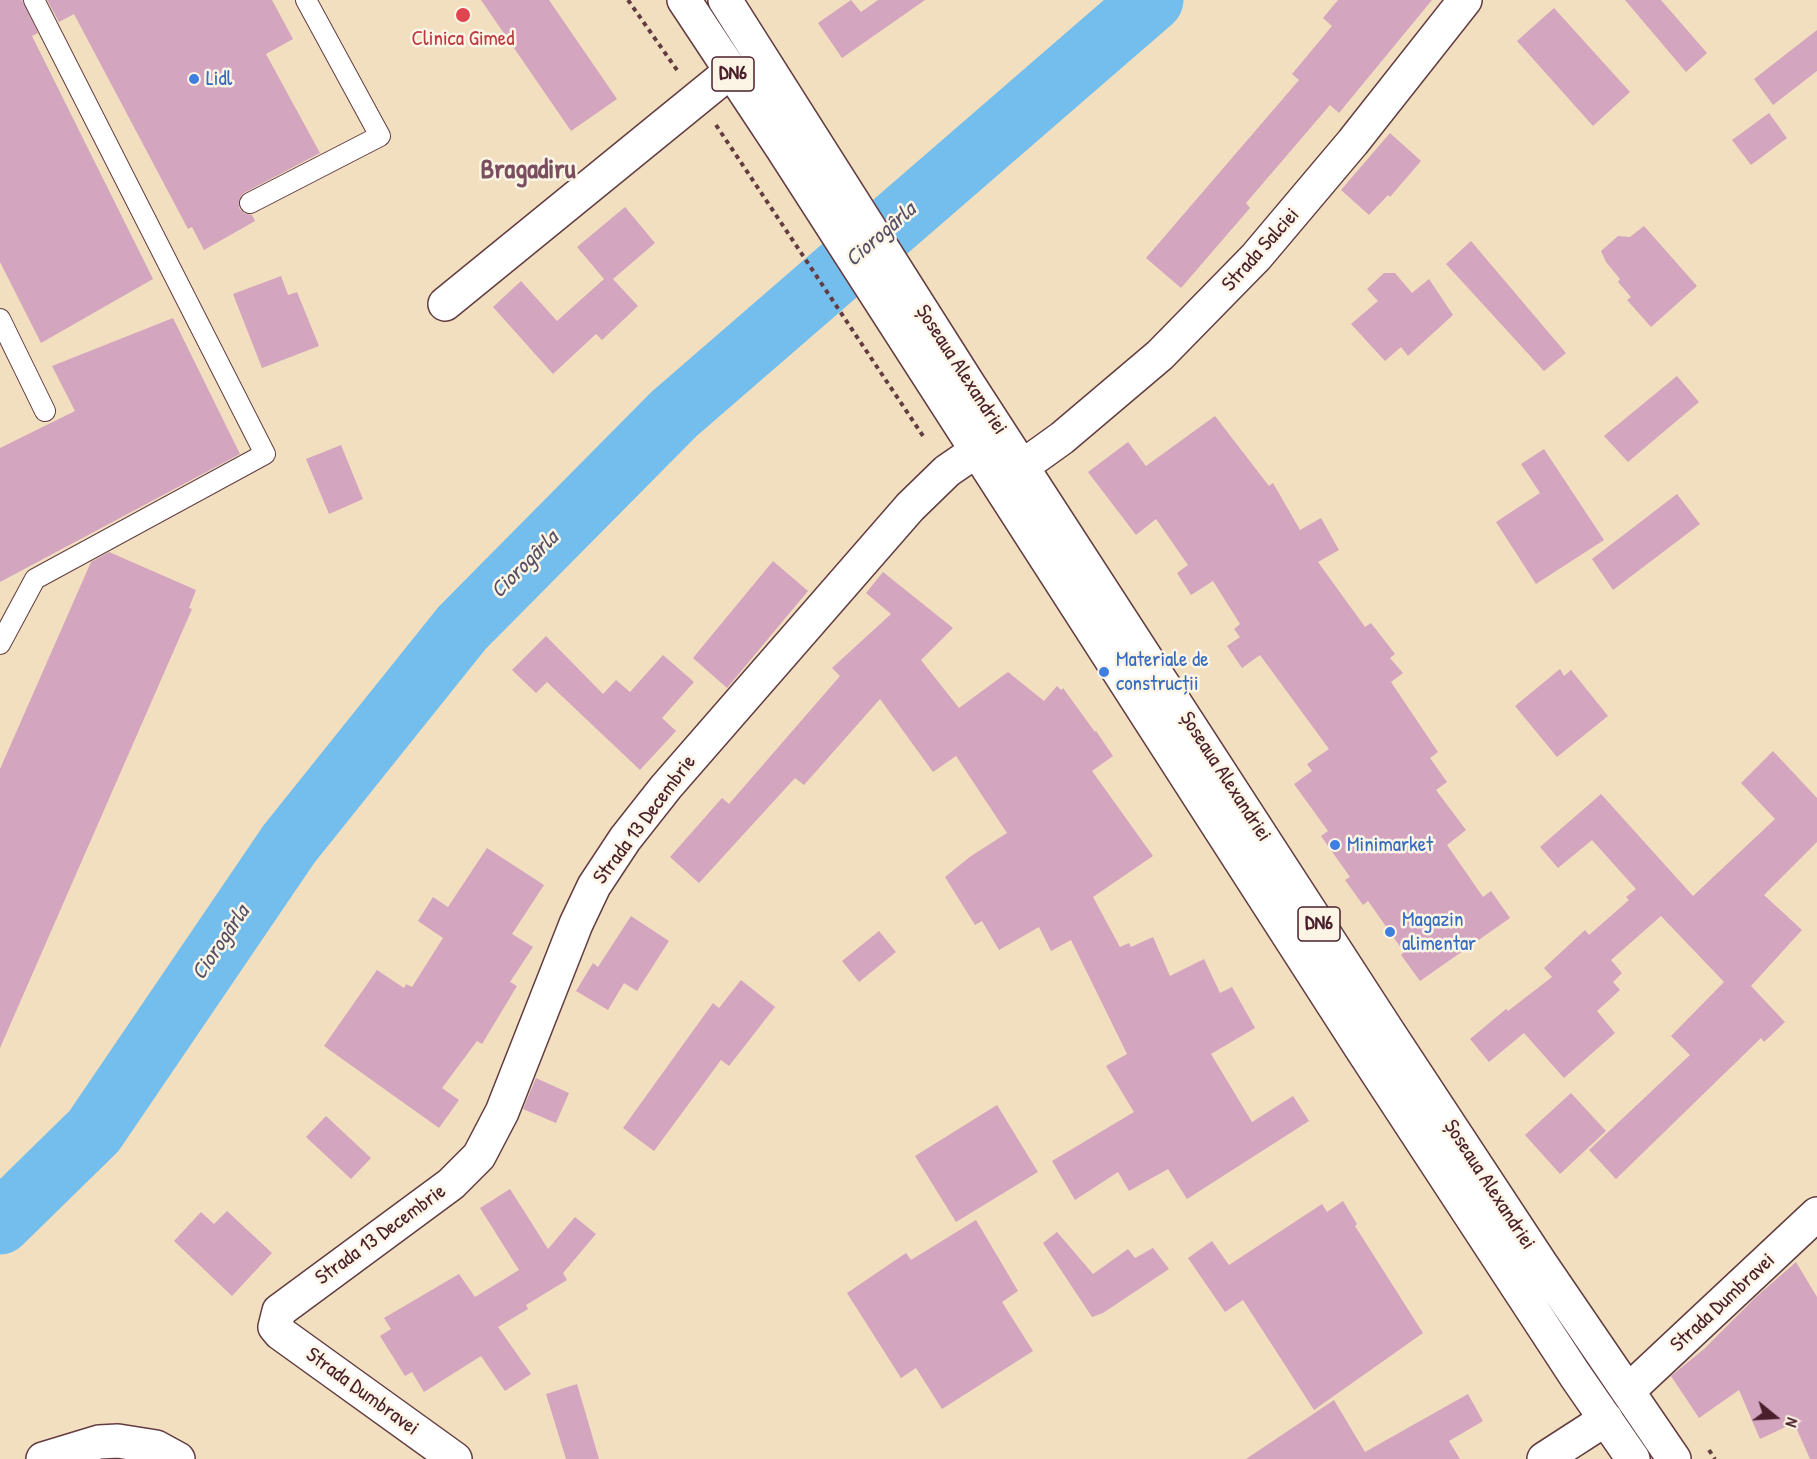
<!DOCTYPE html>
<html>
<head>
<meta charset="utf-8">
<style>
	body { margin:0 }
	#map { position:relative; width:1817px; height:1459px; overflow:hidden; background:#f1dfbf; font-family:"Patrick Hand",sans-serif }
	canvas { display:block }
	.north { position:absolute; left:1745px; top:1387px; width:60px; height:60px; -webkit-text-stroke:4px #fcf5e5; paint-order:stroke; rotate:108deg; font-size:16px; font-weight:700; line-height:24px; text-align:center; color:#4a1f2b }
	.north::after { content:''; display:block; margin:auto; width:21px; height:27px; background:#4a1f2b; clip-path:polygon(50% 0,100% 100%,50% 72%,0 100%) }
</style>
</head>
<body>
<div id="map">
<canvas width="1817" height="1459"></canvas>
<div class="north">N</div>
</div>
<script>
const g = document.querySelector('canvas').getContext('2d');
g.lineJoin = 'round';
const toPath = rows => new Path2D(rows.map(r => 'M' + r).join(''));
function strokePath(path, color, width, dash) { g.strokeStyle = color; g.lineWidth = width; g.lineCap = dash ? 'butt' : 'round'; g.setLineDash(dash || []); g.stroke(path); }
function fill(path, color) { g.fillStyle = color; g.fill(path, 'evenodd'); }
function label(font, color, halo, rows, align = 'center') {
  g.font = font + ' "Patrick Hand",sans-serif'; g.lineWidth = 5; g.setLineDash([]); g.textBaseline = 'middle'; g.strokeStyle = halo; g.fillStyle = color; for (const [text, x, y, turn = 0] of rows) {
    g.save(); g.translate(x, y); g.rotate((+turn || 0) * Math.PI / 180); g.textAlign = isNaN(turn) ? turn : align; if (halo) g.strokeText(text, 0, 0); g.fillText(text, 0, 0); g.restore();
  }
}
strokePath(toPath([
	[0,1223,94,1131,289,844,462,628,674,414,1152,0]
]), '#73beed', 63);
fill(toPath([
	[0,0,22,0,38,33,32,36,153,279,41,343,0,262],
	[47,0,272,0,293,39,266,54,320,153,244,193,240,197,239,208,244,213,252,215,255,221,204,250,192,227,188,229,74,14,59,22],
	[481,0,549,0,617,99,571,131],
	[851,0,861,12,878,0,925,0,842,58,818,23],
	[1338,0,1432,0,1339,113,1330,105,1246,203,1250,208,1181,288,1146,258,1299,80,1292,74,1332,26,1323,18],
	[1625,0,1661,0,1707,53,1686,72],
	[1554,8,1630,92,1593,126,1517,41],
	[1817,30,1817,71,1773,105,1754,79],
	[1769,113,1787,138,1751,165,1732,140],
	[1390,133,1421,161,1390,197,1388,195,1369,215,1341,190],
	[625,207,655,243,613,279,638,306,602,340,596,334,553,374,493,307,521,281,557,321,604,279,577,247],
	[1644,226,1697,286,1651,327,1627,300,1631,297,1618,282,1620,279,1606,262,1601,251,1618,236,1630,237],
	[1471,241,1566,353,1544,371,1446,264],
	[1384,273,1395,273,1412,293,1429,279,1453,315,1408,356,1401,347,1385,361,1351,324,1378,301,1367,289],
	[281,276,288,295,297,292,319,346,262,368,233,294],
	[173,318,240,454,0,582,0,448,75,411,52,366],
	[1677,376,1699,402,1628,462,1604,436],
	[1215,416,1269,486,1273,483,1300,530,1321,518,1339,550,1318,562,1365,627,1371,623,1395,654,1390,658,1403,673,1391,682,1438,752,1430,758,1447,782,1436,790,1466,830,1447,845,1483,897,1491,891,1510,918,1420,981,1401,955,1404,952,1368,901,1363,905,1345,880,1350,877,1321,836,1328,831,1294,784,1312,771,1307,764,1329,749,1260,655,1242,668,1227,646,1240,637,1234,629,1240,624,1213,581,1191,595,1177,573,1188,565,1156,519,1136,535,1088,472,1128,442,1146,466],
	[341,445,363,499,329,514,306,459],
	[1544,449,1604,540,1536,584,1496,522,1540,493,1521,464],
	[1677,494,1700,524,1613,590,1592,559],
	[109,552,196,590,189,608,192,609,0,1048,0,769,91,562],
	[773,561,808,591,727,688,693,658],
	[883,572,953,628,921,660,959,708,1008,672,1044,701,1057,686,1061,690,1063,688,1095,732,1096,731,1113,756,1092,771,1153,856,1093,897,1120,947,1129,943,1131,947,1153,937,1170,976,1204,959,1220,993,1232,987,1255,1028,1211,1054,1252,1122,1293,1096,1309,1121,1187,1199,1168,1169,1129,1191,1118,1172,1075,1200,1052,1161,1134,1112,1106,1066,1127,1054,1071,940,1051,951,1039,927,999,950,982,921,975,925,945,877,971,856,1007,833,956,756,933,772,880,699,804,785,795,778,699,883,670,857,722,798,729,804,840,676,832,668,891,614,866,593],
	[546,636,603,694,616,680,630,692,663,655,694,682,662,718,676,731,640,770,547,682,536,693,512,670],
	[1560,669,1564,676,1571,670,1608,716,1557,757,1515,706],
	[1773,751,1817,798,1817,842,1764,895,1802,930,1751,986,1785,1022,1764,1042,1761,1038,1616,1179,1589,1150,1690,1055,1671,1036,1724,982,1661,916,1611,960,1622,973,1613,982,1620,990,1597,1011,1615,1033,1564,1078,1524,1033,1489,1062,1470,1039,1506,1009,1508,1011,1552,977,1544,968,1585,930,1589,935,1629,900,1626,897,1636,889,1592,840,1558,868,1540,847,1601,794,1693,896,1775,819,1741,783],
	[487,848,544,885,512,934,533,947,510,982,517,986,482,1044,477,1041,442,1088,459,1100,439,1128,324,1046,377,970,404,988,406,984,412,987,443,938,418,921,433,897,448,907],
	[631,916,669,941,637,991,624,983,608,1010,576,991,593,963,598,967],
	[879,931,896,952,859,982,842,961],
	[741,980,775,1007,729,1066,721,1060,654,1151,623,1128,713,1003,719,1008],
	[536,1078,569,1093,556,1123,523,1109],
	[1571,1093,1606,1131,1560,1174,1525,1135],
	[997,1105,1038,1172,956,1222,915,1156],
	[326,1116,371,1158,351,1179,306,1137],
	[510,1189,548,1249,575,1217,596,1234,563,1273,567,1280,526,1305,528,1309,498,1327,531,1374,505,1391,481,1356,424,1392,412,1372,405,1376,380,1336,391,1329,384,1318,459,1274,475,1297,519,1270,480,1208],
	[1343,1201,1357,1224,1355,1226,1423,1333,1314,1410,1243,1300,1225,1312,1188,1258,1212,1241,1229,1265,1322,1204,1327,1212],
	[227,1211,272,1253,232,1296,174,1241,201,1212,214,1224],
	[976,1220,1018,1291,1002,1302,1033,1351,942,1409,916,1368,901,1378,847,1293,906,1253,911,1260],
	[1057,1232,1093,1274,1128,1249,1135,1258,1153,1248,1169,1269,1103,1313,1092,1317,1043,1243],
	[1796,1262,1817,1297,1817,1459,1810,1459,1794,1423,1760,1439,1739,1390,1699,1418,1671,1376,1704,1349,1756,1297],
	[577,1384,599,1459,566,1459,546,1394],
	[1468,1394,1483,1421,1449,1441,1460,1459,1246,1459,1334,1400,1365,1452]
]), '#d4a5bf');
const service = toPath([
	[250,203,380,136,306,0],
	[0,319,45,411],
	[0,644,35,579,265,454,34,0]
]);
const minor = toPath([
	[445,304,731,71],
	[1023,466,1062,438,1160,355,1256,257,1353,142,1465,0],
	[1628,1391,1817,1214],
	[43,1459,99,1442,118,1441,156,1447,178,1459],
	[455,1459,280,1333,275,1327,279,1311,451,1184,479,1156,502,1112,576,924,594,886,625,839,666,787,910,507,947,471,976,451],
	[1544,1459,1606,1419]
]);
const trunk = toPath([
	[684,0,782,148,1363,1051,1575,1375,1633,1459],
	[725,0,969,385,1387,1030,1541,1264,1674,1459]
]);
strokePath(service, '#633c41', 22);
strokePath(minor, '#633c41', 36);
strokePath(trunk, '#633c41', 36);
strokePath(toPath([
	[628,0,677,70],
	[716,125,923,436],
	[1709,1450,1715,1459]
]), '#633c41', 4, [4.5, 4.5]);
strokePath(service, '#fff', 20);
strokePath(minor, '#fff', 33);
strokePath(trunk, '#fff', 33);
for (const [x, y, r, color] of [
	[463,15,8,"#e0444e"],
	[194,79,6,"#3f7fe0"],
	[1104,672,6,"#3f7fe0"],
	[1335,845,6,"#3f7fe0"],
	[1390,932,6,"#3f7fe0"]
]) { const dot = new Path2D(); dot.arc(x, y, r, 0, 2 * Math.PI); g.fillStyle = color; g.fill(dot); strokePath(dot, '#fcf5e5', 2); }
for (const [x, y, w] of [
	[733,74,42],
	[1319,924,42]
]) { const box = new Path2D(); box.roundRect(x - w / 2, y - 17, w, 34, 4.5); g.fillStyle = '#fcf5e5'; g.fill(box); strokePath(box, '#4a1f2b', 1.5); }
label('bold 20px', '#4a1f2b', null, [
	["DN6",733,74],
	["DN6",1319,924]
]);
label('21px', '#be3a42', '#fcf5e5', [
	["Clinica Gimed",463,39]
]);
label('21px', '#366cbe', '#fcf5e5', [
	["Lidl",206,79],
	["Materiale de",1116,660],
	["construcții",1116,684],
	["Minimarket",1347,845],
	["Magazin",1402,920],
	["alimentar",1402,944]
], 'left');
label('21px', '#4a1f2b', '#fcf5e5', [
	["Strada Salciei",1261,250,-48],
	["Șoseaua Alexandriei",961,370,57],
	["Șoseaua Alexandriei",1225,777,57],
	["Strada 13 Decembrie",645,820,-53],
	["Șoseaua Alexandriei",1489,1185,57],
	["Strada 13 Decembrie",381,1235,-36],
	["Strada Dumbravei",1723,1303,-43],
	["Strada Dumbravei",362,1392,36]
]);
label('italic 22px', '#564f65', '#fcf5e5', [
	["Ciorogârla",881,235,-41],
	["Ciorogârla",525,565,-45],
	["Ciorogârla",221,943,-56]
]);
label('bold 27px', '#7a4e5f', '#fcf5e5', [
	["Bragadiru",528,171]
]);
</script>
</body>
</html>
